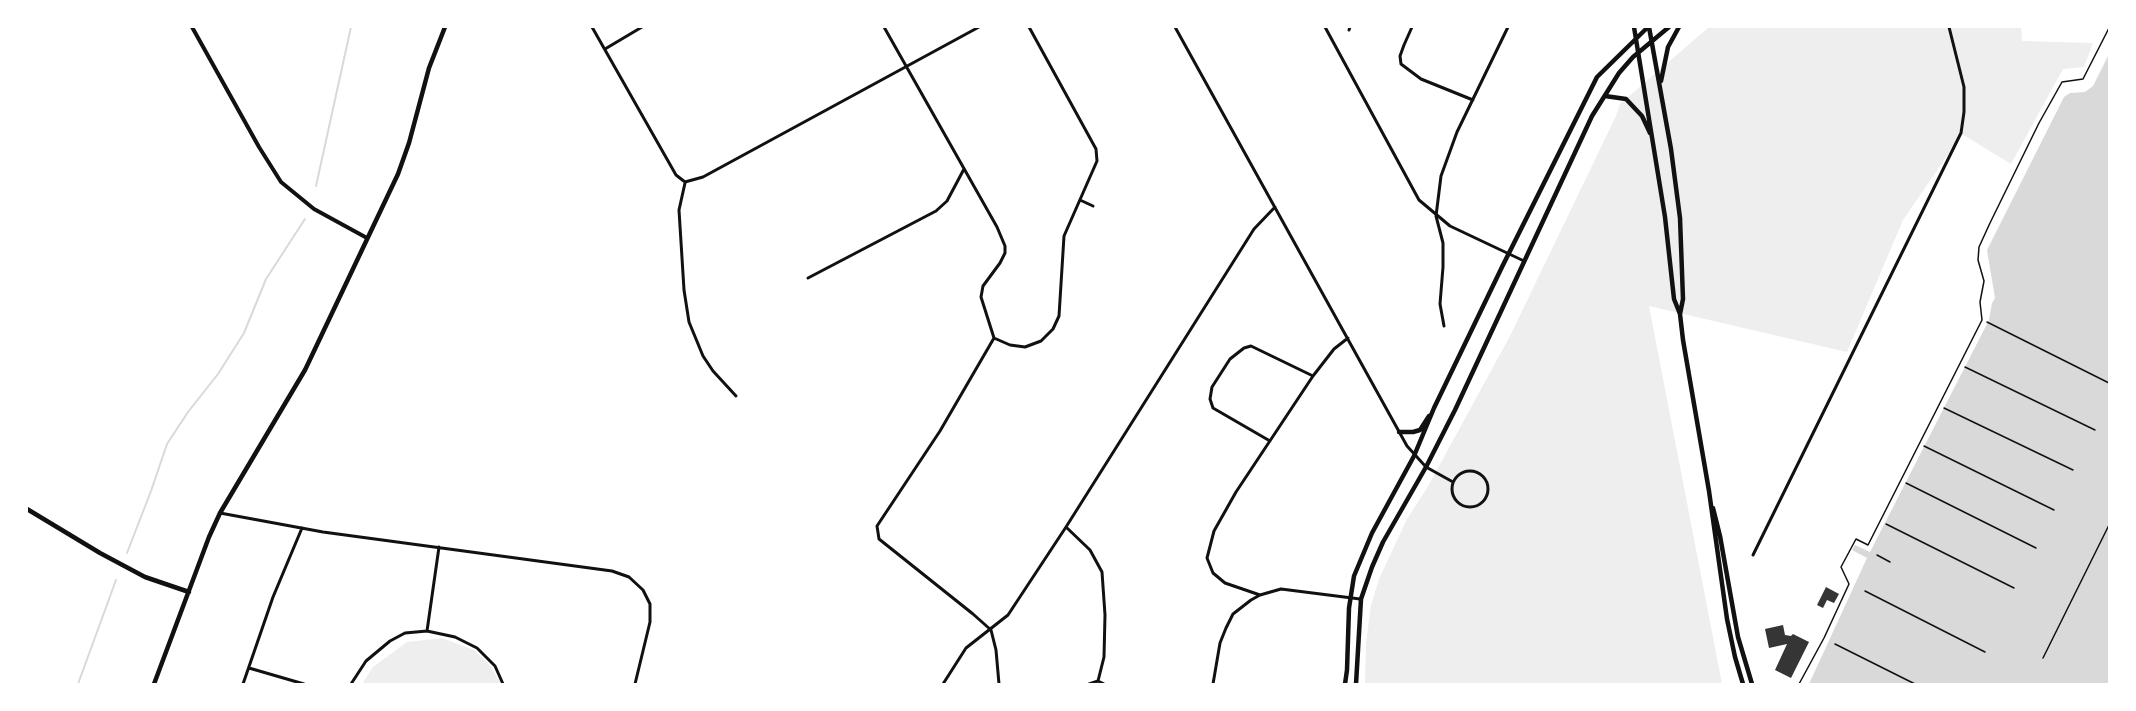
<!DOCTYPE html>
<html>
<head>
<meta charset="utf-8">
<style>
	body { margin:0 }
	#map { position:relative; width:2136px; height:711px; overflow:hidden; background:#fff; font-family:Montserrat,sans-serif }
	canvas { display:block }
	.frame { position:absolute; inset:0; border:28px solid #fff; pointer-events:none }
</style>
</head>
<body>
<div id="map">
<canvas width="2136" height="711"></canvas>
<div class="frame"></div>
</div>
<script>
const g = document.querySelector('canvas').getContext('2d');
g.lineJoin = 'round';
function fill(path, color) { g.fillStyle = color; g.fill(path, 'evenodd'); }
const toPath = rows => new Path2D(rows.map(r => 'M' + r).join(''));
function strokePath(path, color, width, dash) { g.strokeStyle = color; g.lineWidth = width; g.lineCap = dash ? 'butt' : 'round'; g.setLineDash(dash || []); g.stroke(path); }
fill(toPath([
	[1709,27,2021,27,2022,41,2093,43,2084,67,2063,69,2011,164,1962,134,1903,220,1847,352,1649,306,1722,684,1365,684,1366,643,1371,605,1379,579,1407,519,1427,488,1510,336,1616,116,1620,104],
	[442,638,474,650,490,665,501,684,362,684,373,667,407,642]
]), '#eee');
fill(toPath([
	[2109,54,2109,684,1809,684,1867,558,1852,550,1855,545,1870,552,1989,320,1992,303,1995,298,1987,250,2064,97,2070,93,2085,92,2093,86]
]), '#d9d9d9');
strokePath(toPath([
	[316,186,351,27],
	[127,553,151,491,167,444,188,412,218,374,244,333,266,279,305,219],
	[78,684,116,580]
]), '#d9d9d9', 2);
fill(toPath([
	[1826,587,1839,594,1834,603,1827,600,1823,608,1817,605],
	[1783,625,1785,635,1791,636,1793,634,1809,642,1791,678,1775,670,1787,644,1769,648,1765,629]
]), '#353535');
strokePath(toPath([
	[1987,322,2109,383],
	[1965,367,2095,430],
	[1944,408,2073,470],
	[1924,446,2054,510],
	[1906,483,2036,548],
	[1886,524,2014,588],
	[1877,555,1890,562],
	[1865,591,1985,652],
	[1835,644,1915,684],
	[2043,658,2109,525],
	[1799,684,1824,638,1849,584,1841,567,1856,539,1868,545,1982,320,1980,302,1984,281,1978,260,1979,247,1990,223,2039,123,2062,82,2083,79,2109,28]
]), '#111', 1.5);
strokePath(toPath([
	[592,27,676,175,685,182],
	[884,27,997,227,1005,246,1005,253,1000,263,983,286,981,297,994,338,1010,345,1025,347,1041,341,1053,329,1059,316,1064,236,1097,161,1096,149,1029,27],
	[1175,27,1407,446,1426,467,1453,482],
	[1325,27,1419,200,1450,226,1524,261],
	[1412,27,1404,45,1400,56,1401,64,1421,79,1473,100],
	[1349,30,1350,27],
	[605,49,642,27],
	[685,182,703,177,979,27],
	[685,183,679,210,684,290,689,322,703,356,713,371,736,396],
	[1080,200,1093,206],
	[808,278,936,211,947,201,964,169],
	[1444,326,1440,304,1443,267,1443,243,1436,216,1441,176,1457,132,1508,27],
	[1270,441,1213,408,1210,399,1212,387,1230,359,1244,348,1251,346,1313,376],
	'1452 489a18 18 0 1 1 36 0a18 18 0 1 1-36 0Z',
	[220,513,323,532,612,571,629,577,643,590,650,604,650,622,635,684],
	[1066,527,1090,550,1102,572,1105,615,1104,657,1098,681],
	[1753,555,1961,133,1964,112,1964,87,1949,27],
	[1260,595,1225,583,1213,573,1207,558,1214,531,1236,492,1313,376,1334,349,1348,338],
	[991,630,973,614,879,539,877,526,940,431,994,338],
	[991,630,996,650,999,684],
	[427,631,439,547],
	[249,668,304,684],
	[243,684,273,597,302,528],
	[351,684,366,661,390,641,405,633,427,631,455,637,477,648,495,666,503,684],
	[943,684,966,648,1008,615,1066,527,1254,229,1275,207],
	[1089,684,1098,681,1104,684],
	[1213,684,1220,643,1226,628,1233,614,1251,600,1260,595,1281,589,1360,599]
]), '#111', 3);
strokePath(toPath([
	[192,27,259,147,281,182,314,209,367,238]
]), '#111', 4);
strokePath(toPath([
	[1634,27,1665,217,1674,299,1680,314],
	[1649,27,1671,149,1680,218,1683,299,1680,314,1683,340,1709,491,1727,619,1735,657,1743,684],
	[1661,81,1668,47,1679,27],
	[1605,96,1626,99,1642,116,1650,133],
	[1399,432,1413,432,1420,430,1429,416],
	[1713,508,1720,536,1738,637,1752,684],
	[27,509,100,553,145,577,189,592],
	[154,684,209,537,220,513,305,370,398,174,409,143,429,68,445,27],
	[1345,684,1347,670,1349,608,1354,576,1372,533,1414,456,1434,408,1502,267,1597,77,1648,27],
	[1356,684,1361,599,1372,567,1383,542,1426,467,1455,410,1592,116,1619,73,1633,57,1669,27]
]), '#111', 4.5);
</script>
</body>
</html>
